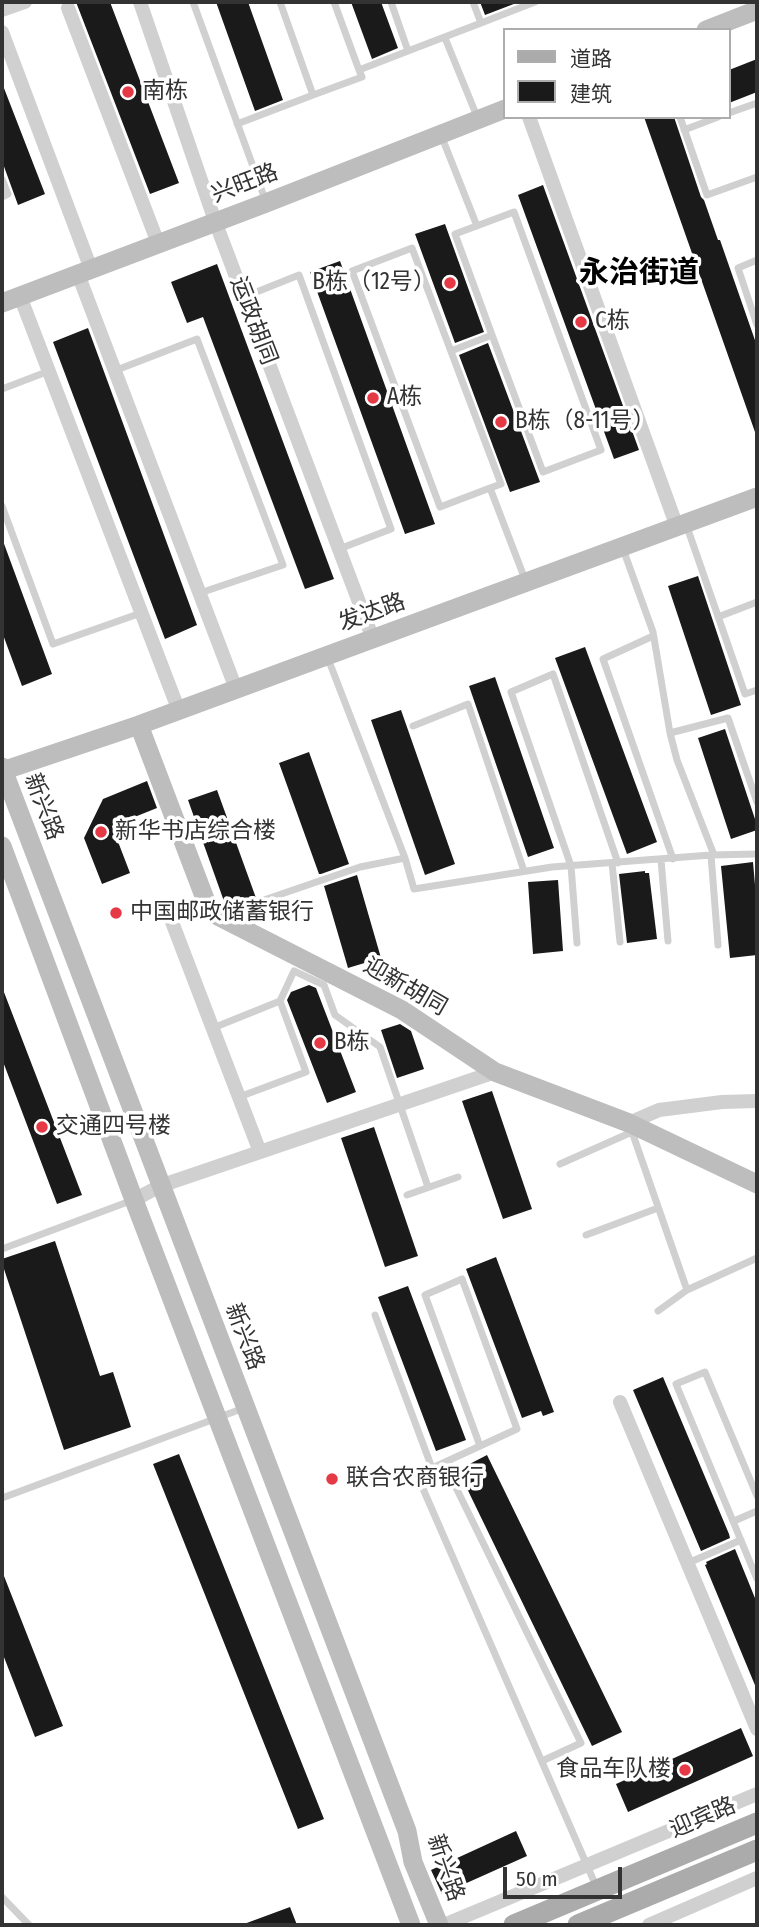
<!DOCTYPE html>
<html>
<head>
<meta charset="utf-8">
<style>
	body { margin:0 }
	#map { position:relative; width:759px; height:1927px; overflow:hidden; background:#fff; font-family:"Fira Sans Condensed","Noto Sans SC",sans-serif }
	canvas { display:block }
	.frame { position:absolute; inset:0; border:4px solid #333; pointer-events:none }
	.legend { position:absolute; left:503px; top:28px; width:228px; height:91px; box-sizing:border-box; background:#fff; border:2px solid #adadad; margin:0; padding:9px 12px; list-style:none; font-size:21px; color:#333 }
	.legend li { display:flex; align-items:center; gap:14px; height:35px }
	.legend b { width:35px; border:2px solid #adadad }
	.scale { position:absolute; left:503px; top:1867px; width:119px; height:32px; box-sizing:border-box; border:4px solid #333; border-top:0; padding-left:9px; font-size:21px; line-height:24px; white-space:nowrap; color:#333; -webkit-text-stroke:5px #fff; paint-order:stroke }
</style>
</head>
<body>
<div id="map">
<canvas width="759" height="1927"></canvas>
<div class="frame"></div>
<ul class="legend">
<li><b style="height:9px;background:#ababab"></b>道路</li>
<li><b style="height:19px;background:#1a1a1a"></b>建筑</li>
</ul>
<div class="scale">50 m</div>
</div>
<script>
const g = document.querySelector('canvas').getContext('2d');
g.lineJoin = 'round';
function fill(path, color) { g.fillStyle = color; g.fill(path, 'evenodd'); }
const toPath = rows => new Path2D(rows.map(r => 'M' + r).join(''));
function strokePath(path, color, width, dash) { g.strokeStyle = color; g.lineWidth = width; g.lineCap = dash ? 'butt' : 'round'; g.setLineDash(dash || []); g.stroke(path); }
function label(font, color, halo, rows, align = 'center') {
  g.font = font + ' "Fira Sans Condensed","Noto Sans SC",sans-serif'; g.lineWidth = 7; g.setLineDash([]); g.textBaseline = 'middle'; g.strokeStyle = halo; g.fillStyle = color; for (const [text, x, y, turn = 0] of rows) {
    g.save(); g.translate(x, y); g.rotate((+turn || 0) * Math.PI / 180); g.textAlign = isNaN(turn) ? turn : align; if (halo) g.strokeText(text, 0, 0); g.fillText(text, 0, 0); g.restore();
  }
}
fill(toPath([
	[76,2,110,2,179,183,150,194],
	[216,2,248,2,283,100,255,111],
	[351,2,381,2,398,48,372,59],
	[480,2,519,2,485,15],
	[757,59,757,92,729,103,729,70],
	[2,83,45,194,18,205,2,161],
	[644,117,674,117,701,197,704,200,718,240,720,240,757,346,757,432,755,432],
	[543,185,639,450,614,459,518,195],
	[445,224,484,332,455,343,415,234],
	[340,261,435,524,405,534,310,272],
	[217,264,334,579,305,589,203,317,187,323,171,282],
	[88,328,197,625,165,639,53,342],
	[488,343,540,482,510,492,459,355],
	[2,541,3,541,52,674,22,686,2,632],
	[698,576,741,705,711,715,668,586],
	[585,647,657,842,627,854,555,658],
	[495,677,554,848,528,857,469,686],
	[401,710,455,864,425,875,371,720],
	[725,729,757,825,757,830,731,839,698,738],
	[309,752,349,864,321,874,319,874,279,763],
	[147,781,157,808,112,826,130,873,102,884,84,838,103,799],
	[217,790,256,898,228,908,226,907,188,800],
	[753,862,757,908,757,955,730,958,721,866],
	[645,871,645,873,649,873,657,939,627,943,619,874],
	[357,875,381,958,348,968,324,886],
	[558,880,563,951,533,954,528,882],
	[309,985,316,988,356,1092,327,1103,287,1000,291,992],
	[2,987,82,1195,57,1204,2,1059],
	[400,1024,411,1031,424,1069,397,1078,381,1030],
	[492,1091,532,1209,503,1219,462,1101],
	[374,1127,418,1256,385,1267,341,1138],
	[55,1241,100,1376,113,1372,131,1427,64,1450,2,1263,2,1259],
	[496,1257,554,1412,543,1416,541,1411,522,1418,466,1269],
	[408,1286,466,1440,436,1451,378,1297],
	[663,1377,729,1534,730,1538,701,1551,633,1390],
	[179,1454,324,1819,298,1829,153,1464],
	[487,1455,622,1732,592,1746,458,1470],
	[735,1549,757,1603,757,1690,705,1565,707,1564,706,1562],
	[2,1571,63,1726,35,1737,2,1652],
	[741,1728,753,1756,628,1812,616,1784],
	[516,1831,527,1856,442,1894,431,1870],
	[290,1907,297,1925,245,1925,244,1924]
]), '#1a1a1a');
strokePath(toPath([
	[193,2,266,202],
	[334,2,359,70,408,51],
	[391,2,408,51,481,23,473,2],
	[481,23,535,2],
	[445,38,478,119],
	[313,95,362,77,359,70],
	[729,113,757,103],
	[680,117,707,195,757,177],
	[237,124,313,95,280,2],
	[684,130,718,117],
	[441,135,477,226],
	[2,179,8,194,2,197],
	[757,260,738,268,757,325],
	[244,297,299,275,391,529,339,549],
	[451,351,492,335,543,472,601,450,514,212,455,234,492,335],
	[114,371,197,339,283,565,200,593],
	[2,389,49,371],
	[490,488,501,484,412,248,352,271,440,507,490,488,526,582],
	[2,506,53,644,141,613],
	[686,524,745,694,757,690],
	[623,549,653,632,670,733,677,760,714,855],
	[718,617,757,602],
	[653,636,603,659,673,859],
	[327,656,405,858],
	[413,726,468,704,524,871],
	[670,733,728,718,757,802],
	[711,855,718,945],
	[661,860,668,941],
	[612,863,620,942],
	[239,923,264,900,360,867,405,858,414,889,552,867,711,855,757,854],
	[577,943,571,866,511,692,553,674,618,863],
	[213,1028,280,1001],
	[239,1097,306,1072,280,1001,294,971,324,985,335,1015,380,1047,428,1187],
	[631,1129,687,1290,757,1258],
	[560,1164,632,1132],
	[407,1195,458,1177],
	[586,1235,658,1208],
	[2,1249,133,1200],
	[658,1311,687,1290],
	[375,1315,432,1468],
	[480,1446,425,1295,462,1279,517,1429,417,1475,596,1886],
	[444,1463,581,1743,542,1761],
	[757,1496,705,1372,676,1384,757,1579],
	[2,1498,244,1408],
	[734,1521,757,1511],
	[688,1563,741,1540],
	[2,1897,29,1925]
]), '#d0d0d0', 7);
strokePath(toPath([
	[140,2,215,221,373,639],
	[68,8,158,243],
	[2,10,25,2],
	[2,32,91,269],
	[529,117,677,527],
	[78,274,236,689],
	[20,296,179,711],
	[172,922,260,1152],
	[629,1123,659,1110,722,1102,757,1101],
	[134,1200,160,1186,495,1072],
	[620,1402,757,1729],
	[444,1925,757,1794],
	[649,1925,757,1878]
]), '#d0d0d0', 14);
strokePath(toPath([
	[706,30,757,10],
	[2,303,266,203,505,109],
	[139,725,210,912,402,1010,495,1072,629,1123,757,1184],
	[2,767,407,1831,413,1862,439,1925],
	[2,771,139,725,757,497],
	[2,846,134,1200,411,1925]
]), '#bdbdbd', 19);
strokePath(toPath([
	[514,1925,757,1823],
	[578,1925,757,1850]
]), '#ababab', 21);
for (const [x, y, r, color] of [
	[128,92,7,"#e63946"],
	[450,283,7,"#e63946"],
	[581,322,7,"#e63946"],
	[373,398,7,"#e63946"],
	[501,422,7,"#e63946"],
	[101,832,7,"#e63946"],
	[116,913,7,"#e63946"],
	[320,1043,7,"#e63946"],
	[42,1127,7,"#e63946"],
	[332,1479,7,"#e63946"],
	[685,1770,7,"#e63946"]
]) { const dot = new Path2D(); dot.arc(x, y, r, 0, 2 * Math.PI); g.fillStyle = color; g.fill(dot); strokePath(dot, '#fff', 2.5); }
label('23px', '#333', '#fff', [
	["南栋",142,92],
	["B栋（12号）",436,283,"right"],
	["C栋",595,322],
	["A栋",387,398],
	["B栋（8-11号）",515,422],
	["新华书店综合楼",115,832],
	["中国邮政储蓄银行",130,913],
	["B栋",334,1043],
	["交通四号楼",56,1127],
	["联合农商银行",346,1479],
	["食品车队楼",671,1770,"right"]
], 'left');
label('23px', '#333', '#fff', [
	["兴旺路",245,184,-21],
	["运政胡同",253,321,69],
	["发达路",372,613,-20],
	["新兴路",43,807,69],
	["迎新胡同",405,987,30],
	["新兴路",244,1337,69],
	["迎宾路",703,1818,-23],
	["新兴路",445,1868,71]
]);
label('bold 30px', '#000', '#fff', [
	["永治街道",639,274]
]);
</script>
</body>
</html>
